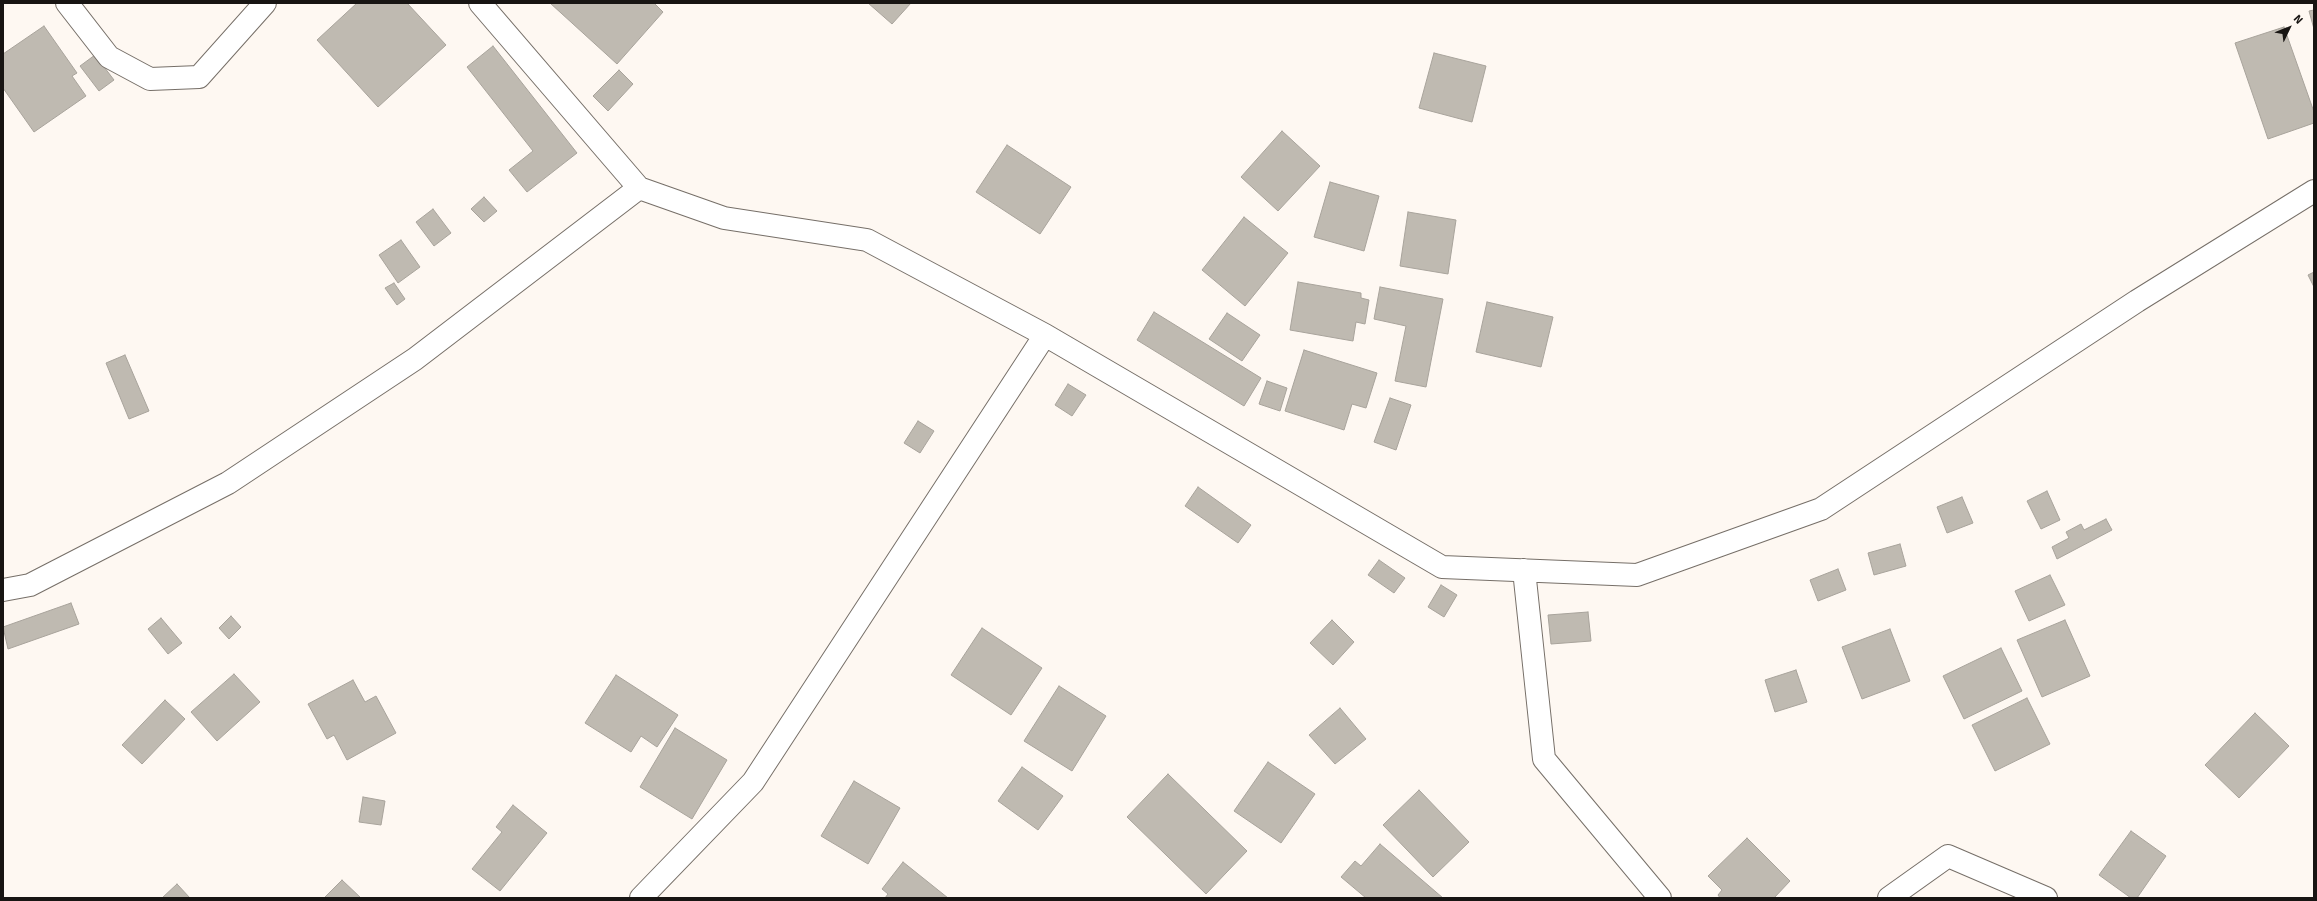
<!DOCTYPE html>
<html>
<head>
<meta charset="utf-8">
<style>
	body { margin:0 }
	#map { position:relative; width:2317px; height:901px; overflow:hidden; background:#fef8f2; font-family:Signika,sans-serif }
	canvas { display:block }
	.frame { position:absolute; inset:0; border:4px solid #181513; pointer-events:none }
	.north { position:absolute; left:2269px; top:8px; width:40px; height:40px; -webkit-text-stroke:3px #fef8f2; paint-order:stroke; rotate:47deg; font-size:11px; font-weight:700; line-height:16px; text-align:center; color:#181513 }
	.north::after { content:''; display:block; margin:auto; width:14px; height:18px; background:#181513; clip-path:polygon(50% 0,100% 100%,50% 72%,0 100%) }
</style>
</head>
<body>
<div id="map">
<canvas width="2317" height="901"></canvas>
<div class="frame"></div>
<div class="north">N</div>
</div>
<script>
const g = document.querySelector('canvas').getContext('2d');
g.lineJoin = 'round';
function fill(path, color) { g.fillStyle = color; g.fill(path, 'evenodd'); }
const toPath = rows => new Path2D(rows.map(r => 'M' + r).join(''));
function strokePath(path, color, width, dash) { g.strokeStyle = color; g.lineWidth = width; g.lineCap = dash ? 'butt' : 'round'; g.setLineDash(dash || []); g.stroke(path); }
const building = toPath([
	[357,3,407,3,446,45,378,107,317,40,357,3],
	[550,3,654,3,663,12,617,64,550,3],
	[868,3,911,3,892,24,868,3],
	[2314,10,2314,29,2309,11,2314,10],
	[44,26,77,73,72,76,86,96,34,132,3,88,3,54,44,26],
	[2284,27,2314,112,2314,123,2268,139,2235,43,2284,27],
	[493,46,577,153,527,192,509,170,533,151,467,67,493,46],
	[1434,53,1486,66,1472,122,1419,108,1434,53],
	[95,55,114,80,99,91,80,66,95,55],
	[619,70,633,84,608,111,593,96,619,70],
	[1282,131,1320,166,1278,211,1241,177,1282,131],
	[1007,145,1071,187,1040,234,976,192,1007,145],
	[1330,182,1379,196,1364,251,1314,237,1330,182],
	[484,197,497,211,484,222,471,209,484,197],
	[433,209,451,233,434,246,416,222,433,209],
	[1408,212,1456,220,1448,274,1400,266,1408,212],
	[1244,217,1288,253,1245,306,1202,270,1244,217],
	[401,240,420,267,398,283,379,255,401,240],
	[2314,272,2314,287,2308,275,2314,272],
	[1298,282,1361,293,1361,298,1369,300,1365,324,1356,322,1353,341,1290,330,1298,282],
	[394,283,405,299,397,305,385,288,394,283],
	[1380,287,1443,299,1426,387,1395,381,1406,326,1374,319,1380,287],
	[1487,302,1553,317,1541,367,1476,352,1487,302],
	[1154,312,1261,378,1244,406,1137,340,1154,312],
	[1227,313,1260,335,1242,361,1209,339,1227,313],
	[1304,350,1377,373,1366,408,1352,404,1344,430,1285,411,1304,350],
	[125,355,149,411,129,419,106,363,125,355],
	[1267,381,1287,388,1280,411,1259,404,1267,381],
	[1068,384,1086,395,1072,416,1055,405,1068,384],
	[1390,398,1411,405,1396,450,1374,442,1390,398],
	[918,421,934,431,920,453,904,443,918,421],
	[1198,487,1251,525,1238,543,1185,506,1198,487],
	[2047,491,2060,520,2041,529,2027,501,2047,491],
	[1962,497,1973,523,1947,533,1937,507,1962,497],
	[2106,519,2112,530,2057,559,2052,547,2069,538,2066,532,2081,524,2084,530,2106,519],
	[1900,544,1906,566,1874,575,1868,553,1900,544],
	[1379,560,1405,578,1394,593,1368,575,1379,560],
	[1838,569,1846,590,1818,601,1810,580,1838,569],
	[2050,575,2065,605,2029,621,2015,591,2050,575],
	[1441,585,1457,595,1444,617,1428,607,1441,585],
	[71,603,79,624,8,649,3,627,71,603],
	[1588,612,1591,641,1551,644,1548,615,1588,612],
	[231,616,241,627,229,639,219,628,231,616],
	[161,618,182,643,168,654,148,629,161,618],
	[1332,620,1354,642,1333,665,1310,643,1332,620],
	[2065,620,2090,676,2042,697,2017,640,2065,620],
	[982,628,1042,668,1011,715,951,675,982,628],
	[1890,629,1910,681,1862,699,1842,647,1890,629],
	[2001,648,2022,691,1964,719,1943,676,2001,648],
	[1796,670,1807,702,1775,712,1765,680,1796,670],
	[234,674,260,702,217,741,191,712,234,674],
	[616,675,678,715,657,747,641,736,631,752,585,723,616,675],
	[353,680,365,702,376,696,396,733,347,760,334,735,327,739,308,704,353,680],
	[1059,686,1106,716,1072,771,1024,741,1059,686],
	[2027,698,2050,744,1995,771,1972,725,2027,698],
	[165,700,185,719,142,764,122,745,165,700],
	[1340,708,1366,739,1335,764,1309,735,1340,708],
	[2255,713,2289,746,2239,798,2205,765,2255,713],
	[675,728,727,760,692,819,640,787,675,728],
	[1268,762,1315,794,1281,843,1234,811,1268,762],
	[1022,767,1063,796,1038,830,998,801,1022,767],
	[1168,774,1247,851,1206,894,1127,817,1168,774],
	[854,781,900,808,868,864,821,836,854,781],
	[1419,790,1469,842,1433,877,1383,825,1419,790],
	[363,797,385,801,381,825,359,822,363,797],
	[513,805,547,833,500,891,472,869,502,832,496,827,513,805],
	[2131,831,2166,856,2137,898,2131,898,2099,875,2131,831],
	[1747,838,1790,881,1774,898,1720,898,1718,895,1722,890,1708,876,1747,838],
	[1380,844,1443,898,1366,898,1341,877,1355,861,1361,866,1380,844],
	[903,862,948,898,885,898,888,894,882,889,903,862],
	[342,880,361,898,324,898,342,880],
	[177,884,190,898,162,898,177,884]
]);
fill(building, '#bfbab1');
strokePath(building, '#a8a39b', 1);
const minor = toPath([
	[67,3,109,57,150,79,199,77,265,3],
	[480,3,639,188],
	[1524,570,1544,759,1660,898],
	[3,590,30,585,228,483,415,359,639,188,724,218,867,240,1045,335,1442,567,1637,575,1821,509,2137,301,2314,191],
	[641,898,753,782,1045,335],
	[1889,898,1948,856,2046,898]
]);
strokePath(minor, '#766f68', 24);
strokePath(minor, '#fff', 22);
</script>
</body>
</html>
